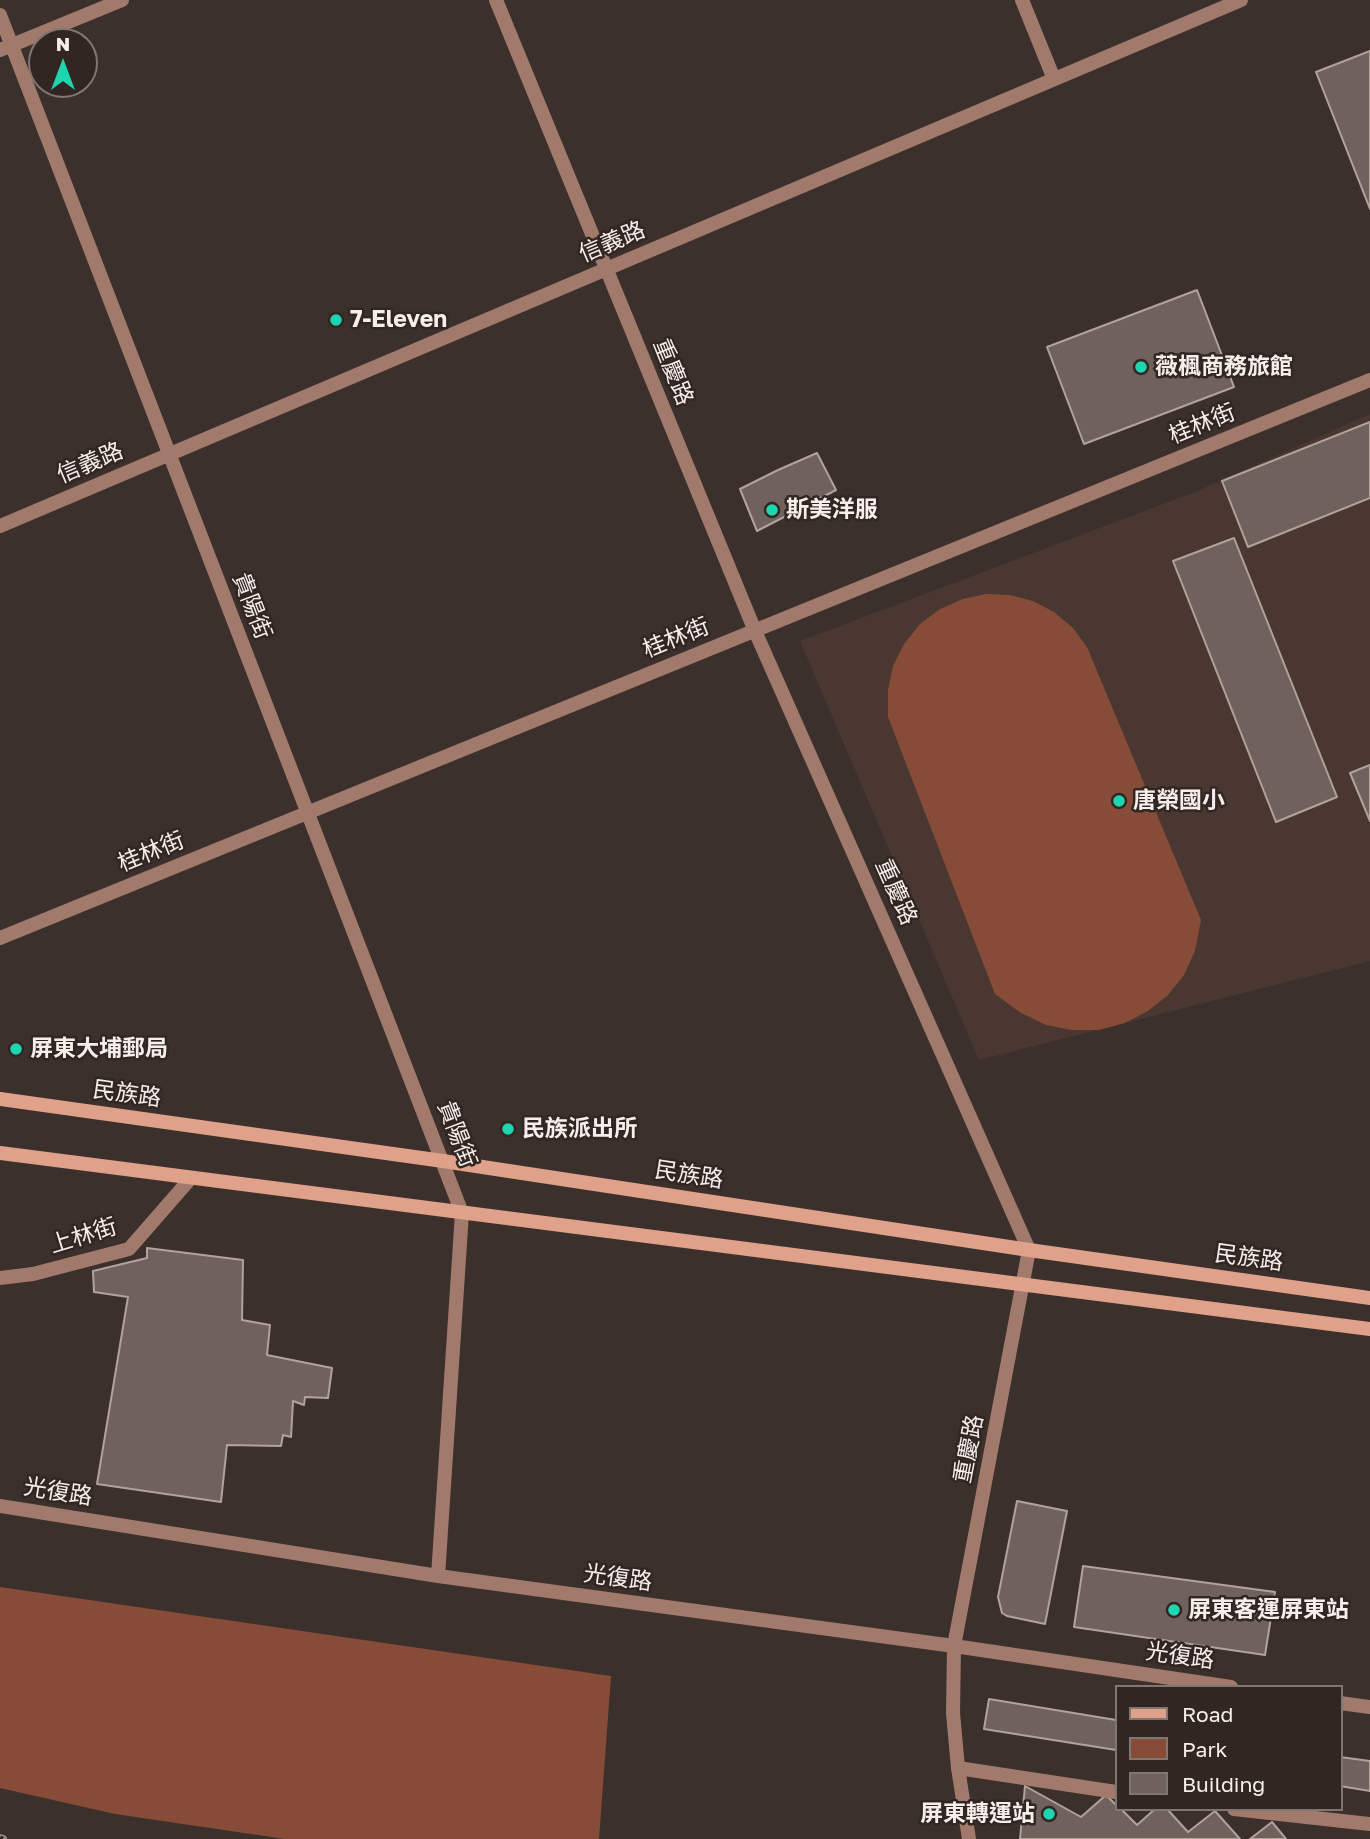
<!DOCTYPE html>
<html>
<head>
<meta charset="utf-8">
<style>
	body { margin:0 }
	#map { position:relative; width:1370px; height:1839px; overflow:hidden; background:#3c302c; font-family:"Golos Text",sans-serif }
	canvas { display:block }
	.legend { position:absolute; left:1115px; top:1685px; width:228px; height:126px; box-sizing:border-box; background:#322622; border:2px solid #807672; margin:0; padding:9px 12px; list-style:none; font-size:21px; color:#f6eeeb }
	.legend li { display:flex; align-items:center; gap:14px; height:35px }
	.legend b { width:35px; border:2px solid #807672 }
	.north { position:absolute; left:28px; top:28px; width:70px; height:70px; box-sizing:border-box; background:#322622; border:2px solid #807672; border-radius:50%; rotate:0deg; font-size:19px; font-weight:700; line-height:28px; text-align:center; color:#f6eeeb }
	.north::after { content:''; display:block; margin:auto; width:24px; height:32px; background:#1fd5b0; clip-path:polygon(50% 0,100% 100%,50% 72%,0 100%) }
</style>
</head>
<body>
<div id="map">
<canvas width="1370" height="1839"></canvas>
<ul class="legend">
<li><b style="height:9px;background:#dfa18a"></b>Road</li>
<li><b style="height:19px;background:#864c38"></b>Park</li>
<li><b style="height:19px;background:#6f615c"></b>Building</li>
</ul>
<div class="north">N</div>
</div>
<script>
const g = document.querySelector('canvas').getContext('2d');
g.lineJoin = 'round';
function fill(path, color) { g.fillStyle = color; g.fill(path, 'evenodd'); }
const toPath = rows => new Path2D(rows.map(r => 'M' + r).join(''));
function strokePath(path, color, width, dash) { g.strokeStyle = color; g.lineWidth = width; g.lineCap = dash ? 'butt' : 'round'; g.setLineDash(dash || []); g.stroke(path); }
function label(font, color, halo, rows, align = 'center') {
  g.font = font + ' "Golos Text","Noto Sans TC",sans-serif'; g.lineWidth = 5; g.setLineDash([]); g.textBaseline = 'middle'; g.strokeStyle = halo; g.fillStyle = color; for (const [text, x, y, turn = 0] of rows) {
    g.save(); g.translate(x, y); g.rotate((+turn || 0) * Math.PI / 180); g.textAlign = isNaN(turn) ? turn : align; if (halo) g.strokeText(text, 0, 0); g.fillText(text, 0, 0); g.restore();
  }
}
fill(toPath([
	[1370,414,1370,961,979,1060,800,641,1195,492]
]), '#4a3731');
fill(toPath([
	[986,594,1010,595,1033,601,1054,612,1073,628,1087,647,1201,920,1195,951,1184,975,1168,995,1148,1011,1125,1023,1099,1030,1072,1030,1046,1025,1021,1013,995,994,888,717,888,690,893,666,904,644,920,624,940,609,963,599],
	[0,1587,611,1676,599,1839,285,1839,115,1814,0,1788]
]), '#864c38');
const building = toPath([
	[1370,51,1370,209,1316,72,1370,51],
	[1197,290,1234,387,1084,444,1047,347,1197,290],
	[1370,422,1370,498,1248,547,1222,481,1370,422],
	[817,453,836,490,757,531,740,489,778,470,817,453],
	[1234,538,1337,797,1276,822,1173,561,1234,538],
	[1370,765,1370,821,1350,773,1370,765],
	[147,1248,243,1260,242,1320,270,1325,267,1355,332,1368,328,1398,305,1397,304,1405,293,1401,291,1437,283,1435,281,1446,227,1445,221,1502,97,1484,128,1297,94,1292,93,1271,147,1258,147,1248],
	[1017,1501,1067,1511,1045,1624,1007,1616,1002,1613,998,1597,1017,1501],
	[1083,1566,1275,1592,1265,1655,1074,1627,1083,1566],
	[989,1699,1116,1720,1116,1750,984,1729,989,1699],
	[1340,1757,1370,1761,1370,1791,1340,1786,1340,1757],
	[1025,1786,1081,1817,1106,1795,1116,1805,1116,1809,1121,1809,1137,1825,1155,1809,1167,1809,1188,1832,1215,1811,1240,1839,1020,1839,1025,1786],
	[1272,1822,1286,1839,1250,1839,1272,1822]
]);
fill(building, '#6f615c');
strokePath(building, '#b1a29c', 2);
strokePath(toPath([
	[958,1768,1116,1792],
	[1234,1809,1370,1824]
]), '#a17a6c', 14);
strokePath(toPath([
	[496,0,755,631,1029,1250,954,1646,953,1713,958,1768,969,1839],
	[1022,0,1054,79],
	[0,15,462,1213,438,1576],
	[0,50,122,0],
	[0,526,1241,0],
	[0,938,1370,380],
	[0,1278,33,1274,129,1249,191,1178],
	[0,1506,438,1576,954,1646,1231,1687],
	[1340,1703,1370,1707]
]), '#a17a6c', 14);
strokePath(toPath([
	[0,1099,443,1161,1029,1250,1370,1298],
	[0,1153,1370,1329]
]), '#dfa18a', 14);
const rail = toPath([
	[0,1838,3,1839]
]);
strokePath(rail, '#958b88', 8);
strokePath(rail, '#322622', 5, [16]);
for (const [x, y, r, color] of [
	[336,320,7,"#1fd5b0"],
	[1141,367,7,"#1fd5b0"],
	[772,510,7,"#1fd5b0"],
	[1119,801,7,"#1fd5b0"],
	[16,1049,7,"#1fd5b0"],
	[508,1129,7,"#1fd5b0"],
	[1174,1610,7,"#1fd5b0"],
	[1049,1814,7,"#1fd5b0"]
]) { const dot = new Path2D(); dot.arc(x, y, r, 0, 2 * Math.PI); g.fillStyle = color; g.fill(dot); strokePath(dot, '#322622', 2.5); }
label('23px', '#f6eeeb', '#322622', [
	["信義路",612,242,-23],
	["重慶路",673,372,68],
	["桂林街",1202,424,-22],
	["信義路",90,463,-23],
	["貴陽街",252,606,69],
	["桂林街",676,638,-22],
	["桂林街",151,852,-22],
	["重慶路",896,892,66],
	["民族路",127,1094,8],
	["貴陽街",457,1134,69],
	["民族路",689,1175,9],
	["上林街",83,1236,-17],
	["民族路",1249,1258,8],
	["重慶路",969,1449,-79],
	["光復路",58,1492,9],
	["光復路",618,1578,8],
	["光復路",1180,1656,8]
]);
label('bold 23px', '#f6eeeb', '#322622', [
	["7-Eleven",350,320],
	["薇楓商務旅館",1155,367],
	["斯美洋服",786,510],
	["唐榮國小",1133,801],
	["屏東大埔郵局",30,1049],
	["民族派出所",522,1129],
	["屏東客運屏東站",1188,1610],
	["屏東轉運站",1035,1814,"right"]
], 'left');
</script>
</body>
</html>
